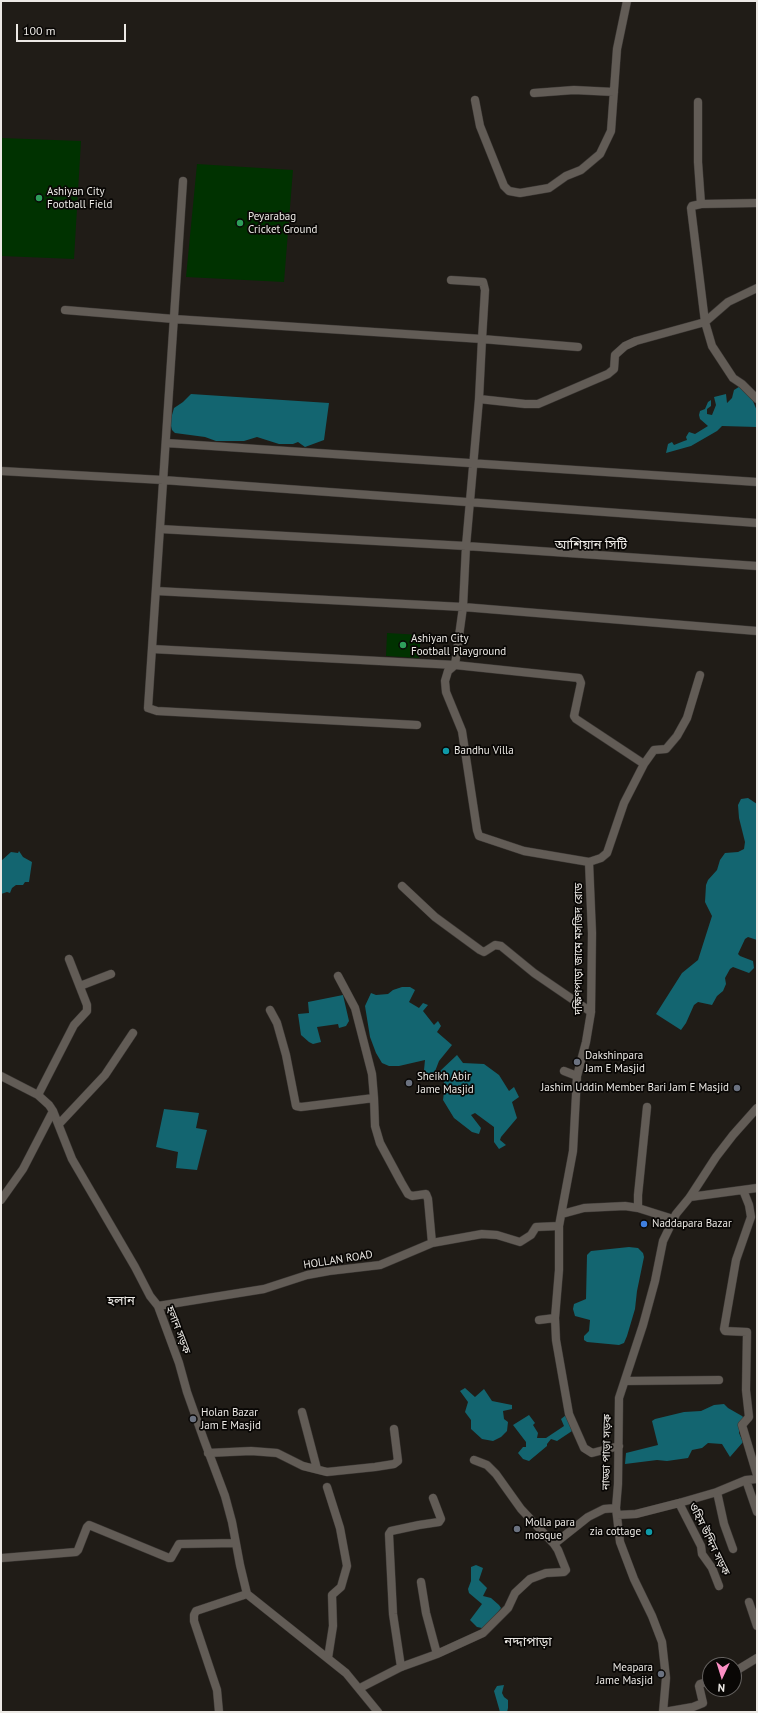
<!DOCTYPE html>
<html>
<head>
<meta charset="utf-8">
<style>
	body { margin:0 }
	#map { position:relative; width:758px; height:1713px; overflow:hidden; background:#201c17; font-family:"PT Sans",sans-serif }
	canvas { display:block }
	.frame { position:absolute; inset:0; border:2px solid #ece9e5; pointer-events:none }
	.north { position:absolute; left:702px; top:1657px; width:40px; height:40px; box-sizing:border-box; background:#090705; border:1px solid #64615f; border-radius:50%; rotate:184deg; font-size:11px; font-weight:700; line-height:16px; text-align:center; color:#ece9e5 }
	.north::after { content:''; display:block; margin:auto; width:14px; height:18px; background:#fb8fc4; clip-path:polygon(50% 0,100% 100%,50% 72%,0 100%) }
	.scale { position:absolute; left:16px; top:24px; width:110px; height:18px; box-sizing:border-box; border:2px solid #ece9e5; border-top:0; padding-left:5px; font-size:12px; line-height:14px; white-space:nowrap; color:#ece9e5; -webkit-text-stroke:3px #090705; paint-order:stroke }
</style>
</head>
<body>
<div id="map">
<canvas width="758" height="1713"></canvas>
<div class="frame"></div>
<div class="north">N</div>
<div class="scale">100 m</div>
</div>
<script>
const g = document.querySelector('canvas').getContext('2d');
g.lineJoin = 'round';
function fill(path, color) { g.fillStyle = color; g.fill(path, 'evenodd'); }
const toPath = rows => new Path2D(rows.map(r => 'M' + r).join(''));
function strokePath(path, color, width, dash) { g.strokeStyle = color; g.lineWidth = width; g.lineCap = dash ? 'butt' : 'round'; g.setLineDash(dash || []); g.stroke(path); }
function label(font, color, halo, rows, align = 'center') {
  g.font = font + ' "PT Sans","Noto Sans Bengali",sans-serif'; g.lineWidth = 3.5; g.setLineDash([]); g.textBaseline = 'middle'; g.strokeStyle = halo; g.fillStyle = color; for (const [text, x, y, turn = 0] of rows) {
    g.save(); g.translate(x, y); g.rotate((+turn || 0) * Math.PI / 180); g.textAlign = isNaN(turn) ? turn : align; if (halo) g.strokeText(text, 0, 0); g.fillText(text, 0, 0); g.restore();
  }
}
fill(toPath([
	[1,138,81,141,74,259,1,256],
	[197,164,293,170,284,282,186,277],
	[387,633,421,635,419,658,386,656]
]), '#003200');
fill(toPath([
	[742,385,751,396,757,411,757,427,722,426,717,431,691,446,666,453,668,444,672,442,674,445,684,441,687,440,686,437,689,432,695,434,708,426,700,419,699,415,700,411,705,409,708,402,711,400,711,406,707,409,707,414,712,415,716,405,714,397,726,394,727,403,732,398,734,390],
	[191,394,329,403,324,440,305,447,298,442,293,444,279,444,257,437,244,441,216,441,205,437,175,433,172,430,170,422,174,408,183,402],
	[748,798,757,804,757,940,748,937,745,939,738,954,740,956,753,961,754,968,749,973,733,967,730,969,725,978,726,984,723,991,717,996,712,1005,698,1002,694,1005,686,1023,681,1030,656,1014,682,973,698,960,712,916,705,902,706,885,708,880,717,870,720,860,725,853,738,852,744,849,745,842,739,818,738,805,741,799],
	[19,851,23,857,32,862,29,882,25,882,23,885,16,885,12,888,10,893,7,892,1,894,1,861,11,852,18,853],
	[402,987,410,987,415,990,409,1002,419,1008,423,1003,428,1005,423,1011,434,1025,438,1021,441,1026,437,1032,452,1045,439,1061,434,1074,428,1075,424,1070,425,1060,399,1066,389,1066,382,1063,376,1053,370,1037,365,1006,371,993,376,995,388,994,393,990],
	[343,995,349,1021,346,1026,339,1028,338,1024,317,1027,321,1042,313,1044,309,1042,301,1035,298,1014,309,1013,308,1002],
	[457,1055,463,1063,484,1064,499,1075,509,1091,514,1087,519,1097,512,1102,517,1118,501,1137,500,1140,506,1145,499,1149,494,1142,494,1127,475,1113,471,1115,481,1128,479,1134,472,1132,454,1118,443,1100,445,1085,439,1072],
	[164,1109,199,1113,196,1128,207,1130,197,1170,176,1168,178,1152,156,1147],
	[629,1247,638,1248,643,1253,644,1257,637,1291,635,1309,627,1336,624,1343,619,1345,587,1342,584,1340,584,1336,589,1331,590,1320,575,1316,573,1309,574,1304,586,1299,587,1255,591,1251],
	[465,1388,475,1397,484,1389,492,1401,512,1405,512,1409,503,1411,504,1419,508,1422,507,1431,501,1437,493,1441,482,1439,471,1429,471,1420,465,1412,468,1402,460,1391],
	[724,1404,728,1408,742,1416,745,1419,739,1426,739,1433,743,1442,730,1457,722,1444,708,1443,702,1448,692,1450,688,1458,667,1461,657,1460,625,1464,626,1453,658,1445,652,1421,655,1419,684,1412,701,1411,714,1405],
	[529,1415,535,1423,533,1425,538,1433,537,1438,546,1438,564,1426,561,1419,566,1415,572,1431,557,1441,551,1439,547,1444,547,1446,529,1461,523,1459,518,1453,523,1447,526,1447,526,1442,513,1425],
	[476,1565,483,1568,479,1580,487,1588,483,1596,491,1598,499,1605,501,1608,491,1621,482,1628,477,1627,470,1620,482,1604,469,1593,468,1589,471,1581,471,1567],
	[504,1685,502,1693,504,1697,508,1700,508,1708,507,1712,500,1712,494,1691,497,1686]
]), '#136570');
const minor = toPath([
	[534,93,574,90,614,92],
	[475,100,480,126,504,186,509,191,520,193,549,188,566,176,581,170,600,154,611,131,617,49,627,1],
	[698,102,698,162,701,204],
	[183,181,148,708,157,711,417,725],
	[757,203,701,204,692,206,691,208,705,322,712,346,733,378,742,384,757,399],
	[451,280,483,282,485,290,482,339,578,347],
	[65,310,174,319,482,339,479,399,525,404,538,404,608,374,614,369,615,355,625,346,636,341,705,322,728,302,757,288],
	[479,399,466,546,463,607,455,665,448,671,445,681,446,692,462,731,477,830,479,836,524,851,589,862],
	[166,443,757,482],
	[1,471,163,480,757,523],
	[160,529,466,546,757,566],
	[156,591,463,607,757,631],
	[152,649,455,665,579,678,581,683,574,716,576,719,644,764],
	[402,886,435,917,480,950,484,952,495,945,501,946,534,973,591,1012],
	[338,976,355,1008,372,1074,374,1098],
	[80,986,111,974],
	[270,1010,277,1023,286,1055,296,1106,301,1107,374,1098,375,1126,380,1143,401,1182,408,1194,412,1196,426,1194,428,1199,432,1243],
	[564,1071,577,1076],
	[1,1076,38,1095,49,1105,53,1111,72,1159,135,1267,150,1296,158,1306,179,1363,187,1392,204,1440,225,1496,232,1522,240,1565,247,1594,346,1673,378,1712],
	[38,1095,74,1025,87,1011,87,1005,69,959],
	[59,1124,105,1075,133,1033],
	[743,1190,749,1205,751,1217,736,1260,724,1329,725,1331,747,1332,746,1390,749,1417,742,1425,757,1475],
	[690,1197,757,1188],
	[1,1200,23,1169,53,1111],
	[638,1208,638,1195,647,1107],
	[562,1214,584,1208,625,1206,638,1208,673,1219],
	[158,1306,264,1289,307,1275,329,1271,380,1265,432,1243,482,1234,497,1235,520,1242,531,1235,536,1227,559,1226],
	[539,1320,555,1318],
	[625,1381,719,1380],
	[302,1412,317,1469],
	[619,1446,592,1453,584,1448,569,1414,556,1340,555,1318,559,1270,559,1226,573,1151,577,1076,586,1042,591,1012,592,933,589,862,601,858,607,853,624,803,644,764,654,750,666,749,677,736,687,718,700,675],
	[208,1453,251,1451,277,1453,303,1466,327,1472,375,1467,394,1464,398,1461,394,1429],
	[474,1460,487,1465,496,1474,521,1509,554,1544,588,1517,604,1509,616,1508],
	[746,1480,757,1512],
	[327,1487,340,1528,347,1566,341,1587,332,1595,333,1626,328,1658],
	[717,1492,724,1524,733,1549],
	[679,1503,701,1546,702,1554,712,1568,719,1586],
	[617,1515,636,1514,679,1503,717,1492,746,1480,757,1479],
	[2,1558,76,1552,78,1550,87,1527,89,1525,169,1558,171,1558,179,1544,236,1543],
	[421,1582,426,1613,437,1654],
	[749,1602,757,1626],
	[401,1667,393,1614,389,1534,391,1531,419,1525,439,1522,441,1519,433,1498],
	[734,1672,757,1658],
	[360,1688,401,1667,437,1654,483,1633,508,1608,515,1593,530,1579,546,1573,564,1572,566,1570,558,1550,554,1544],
	[219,1712,217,1690,194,1621,194,1615,196,1611,247,1594],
	[663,1712,666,1678,662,1642,652,1616,634,1579,620,1542,616,1508,618,1484,619,1398,643,1325,655,1281,663,1241,676,1214,690,1197,716,1157,733,1135,757,1108],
	[664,1712,693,1707,703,1703,699,1686,700,1684,710,1681]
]);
strokePath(minor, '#3c3835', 9);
strokePath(minor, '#625c56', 8);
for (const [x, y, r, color] of [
	[39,198,4,"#2e9e5b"],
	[240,223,4,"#2e9e5b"],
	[403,645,4,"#2e9e5b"],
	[446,751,4,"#0f9aa8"],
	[577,1062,4,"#6b7280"],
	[409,1083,4,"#6b7280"],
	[737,1088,4,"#6b7280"],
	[644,1224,4,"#3f7fe0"],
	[193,1419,4,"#6b7280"],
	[517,1529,4,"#6b7280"],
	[649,1532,4,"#0f9aa8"],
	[661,1674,4,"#6b7280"]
]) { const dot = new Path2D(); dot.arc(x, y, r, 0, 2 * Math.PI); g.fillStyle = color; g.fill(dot); strokePath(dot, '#090705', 1.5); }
label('11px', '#ece9e5', '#090705', [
	["Ashiyan City",47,192],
	["Football Field",47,205],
	["Peyarabag",248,217],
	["Cricket Ground",248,230],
	["Ashiyan City",411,639],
	["Football Playground",411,652],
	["Bandhu Villa",454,751],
	["Dakshinpara",585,1056],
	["Jam E Masjid",585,1069],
	["Sheikh Abir",417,1077],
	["Jame Masjid",417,1090],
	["Jashim Uddin Member Bari Jam E Masjid",729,1088,"right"],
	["Naddapara Bazar",652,1224],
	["Holan Bazar",201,1413],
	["Jam E Masjid",201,1426],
	["Molla para",525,1523],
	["mosque",525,1536],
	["zia cottage",641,1532,"right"],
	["Meapara",653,1668,"right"],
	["Jame Masjid",653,1681,"right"]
], 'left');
label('11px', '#ece9e5', '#090705', [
	["দক্ষিণপাড়া জামে মসজিদ রোড",579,949,-90],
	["HOLLAN ROAD",338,1260,-9],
	["হলান সড়ক",178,1330,69],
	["নাড্ডা পাড়া সড়ক",607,1452,-89],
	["ওহিম উদ্দিন সড়ক",709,1539,64]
]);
label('13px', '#ece9e5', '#090705', [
	["আশিয়ান সিটি",591,545],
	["হলান",121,1301],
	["নদ্দাপাড়া",528,1642]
]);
</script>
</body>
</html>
